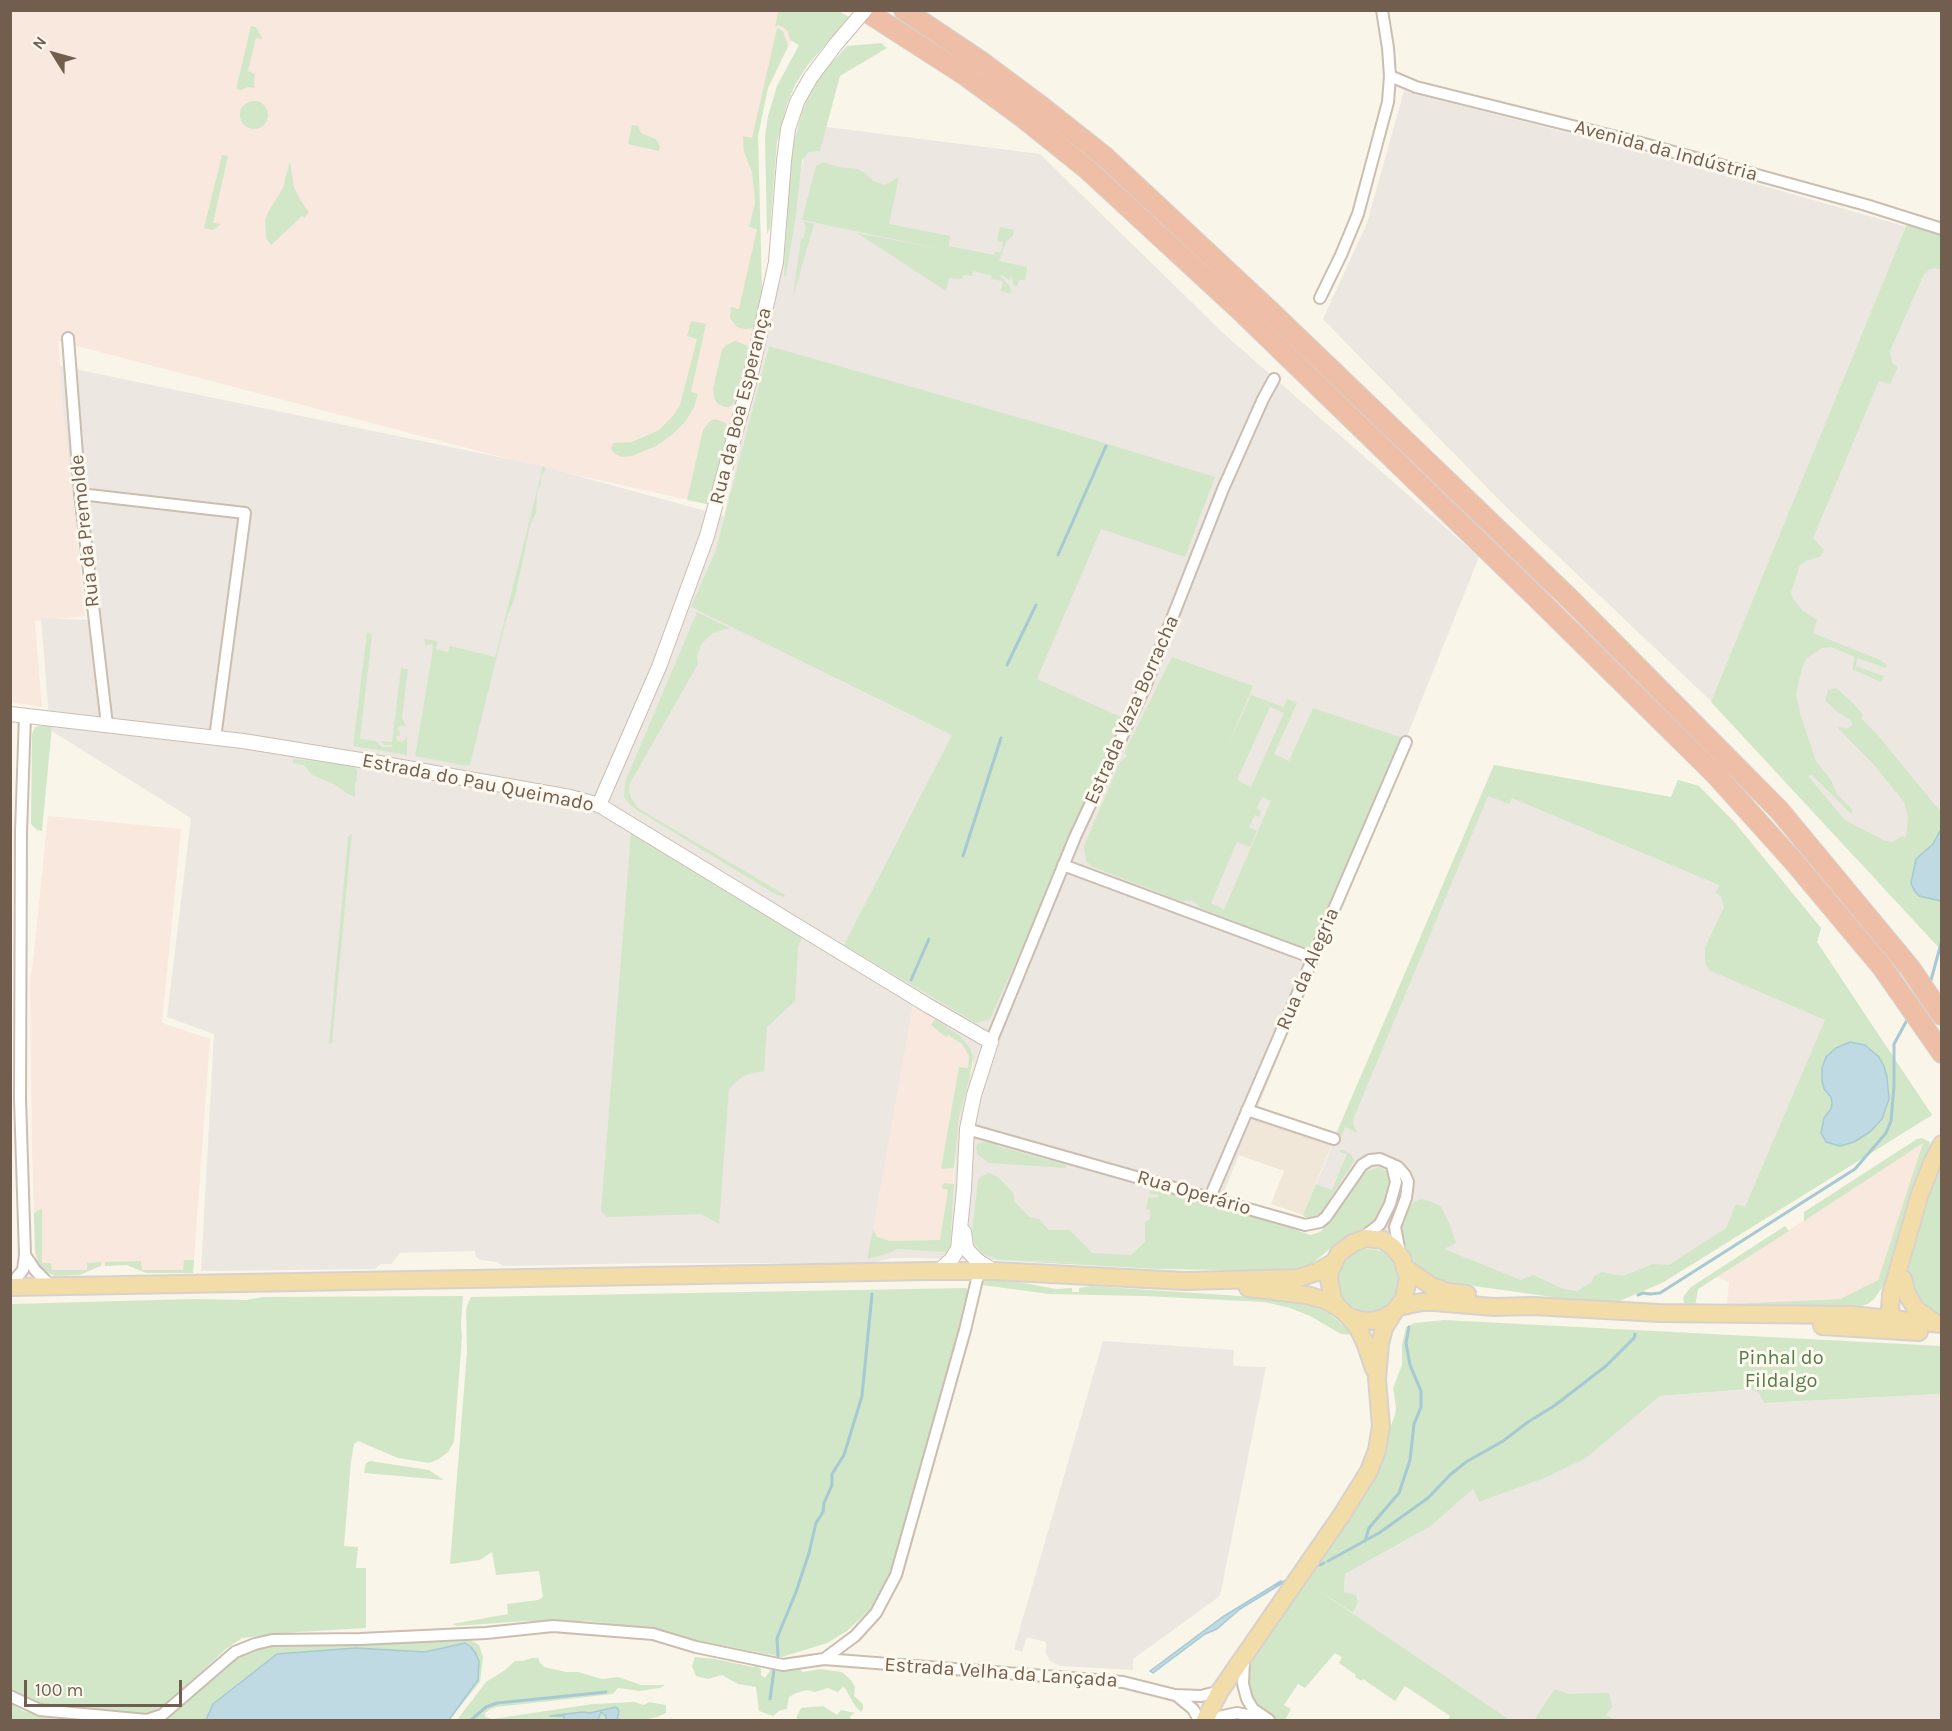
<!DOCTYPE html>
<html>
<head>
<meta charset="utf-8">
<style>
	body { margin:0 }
	#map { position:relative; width:1952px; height:1731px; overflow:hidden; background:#faf5e9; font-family:Karla,sans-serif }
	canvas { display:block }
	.frame { position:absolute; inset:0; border:12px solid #725e4f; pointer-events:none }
	.north { position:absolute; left:24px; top:24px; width:60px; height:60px; -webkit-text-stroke:4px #fdf9ef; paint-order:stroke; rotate:307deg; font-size:16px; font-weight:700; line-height:24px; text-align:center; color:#725e4f }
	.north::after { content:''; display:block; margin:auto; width:21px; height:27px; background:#725e4f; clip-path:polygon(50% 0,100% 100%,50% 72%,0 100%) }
	.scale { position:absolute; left:24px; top:1680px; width:158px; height:27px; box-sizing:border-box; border:3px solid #725e4f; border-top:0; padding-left:8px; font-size:18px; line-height:21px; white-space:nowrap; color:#725e4f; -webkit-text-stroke:4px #fdf9ef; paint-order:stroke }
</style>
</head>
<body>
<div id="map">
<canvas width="1952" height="1731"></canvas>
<div class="frame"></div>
<div class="north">N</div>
<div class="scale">100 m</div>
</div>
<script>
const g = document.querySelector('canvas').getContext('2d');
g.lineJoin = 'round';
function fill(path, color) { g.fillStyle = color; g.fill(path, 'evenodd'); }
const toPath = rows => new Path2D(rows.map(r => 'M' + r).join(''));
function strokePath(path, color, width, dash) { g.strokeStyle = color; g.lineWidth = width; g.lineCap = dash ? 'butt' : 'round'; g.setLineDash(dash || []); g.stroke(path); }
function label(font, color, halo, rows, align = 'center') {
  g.font = font + ' Karla,sans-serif'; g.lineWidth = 6; g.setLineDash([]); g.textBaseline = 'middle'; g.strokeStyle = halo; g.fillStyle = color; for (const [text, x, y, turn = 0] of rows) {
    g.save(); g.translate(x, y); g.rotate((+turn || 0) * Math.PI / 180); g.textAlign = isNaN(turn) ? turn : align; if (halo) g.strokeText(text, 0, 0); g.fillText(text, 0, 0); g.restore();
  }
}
fill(toPath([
	[1251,1115,1333,1142,1303,1215,1271,1204,1284,1171,1236,1154]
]), '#f1e7d8');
fill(toPath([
	[10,11,798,11,798,27,768,88,761,115,758,136,762,290,760,304,762,313,711,505,536,466,58,341,85,616,35,621,42,707,11,702],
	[48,816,181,829,162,1023,210,1039,193,1273,146,1273,127,1265,101,1266,79,1275,55,1276,44,1271,38,1263,35,1252,32,1150,30,980,33,962],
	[913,1004,960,1036,973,1057,954,1168,951,1233,943,1240,871,1242],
	[1924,1142,1878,1280,1840,1299,1727,1304,1729,1282,1717,1277]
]), '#f9e8de');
fill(toPath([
	[1404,91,1662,157,1908,227,1941,240,1941,938,1714,704,1506,507,1323,319,1367,223],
	[811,125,1040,154,1223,333,1479,557,1224,1192,1204,1214,1204,1267,917,1258,892,1258,874,1263,650,1263,503,1266,497,1262,481,1260,476,1257,475,1251,400,1253,392,1264,380,1264,375,1269,201,1271,214,1034,167,1017,191,818,50,730,41,618,91,620,64,421,60,366,542,466,724,516],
	[913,1005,960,1036,973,1057,973,1067,962,1105,957,1133,951,1233,943,1240,871,1242],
	[1494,765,1624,790,1671,797,1678,780,1699,786,1735,823,1821,928,1817,942,1932,1115,1662,1283,1571,1293,1415,1263,1401,1243,1380,1232,1359,1228,1303,1215],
	[1103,1341,1234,1350,1233,1366,1266,1367,1220,1596,1133,1659,1133,1670,1060,1666,1049,1660,1046,1653,1046,1642,1027,1637,1022,1652,1014,1649],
	[1750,1389,1759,1393,1764,1403,1941,1394,1941,1720,1603,1720,1556,1689,1534,1720,1510,1720,1353,1614,1358,1602,1357,1598,1356,1595,1344,1592,1345,1574,1431,1526,1473,1489,1479,1502,1585,1458,1660,1396]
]), '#ece7e1');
fill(toPath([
	[776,11,839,11,849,17,807,66,795,85,787,104,777,142,770,228,767,234,765,137,768,116,777,86,799,45,790,40,788,32,783,27,778,25,775,27,778,12],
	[251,26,256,27,263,39,256,38,248,71,255,74,254,88,248,87,241,90,236,89],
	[777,28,783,31,788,46,768,88,758,136,762,290,758,322,750,329,745,329,737,327,730,318,731,307,739,309,757,229,749,227,755,203,754,191,752,172,744,152,743,138,743,136,752,138],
	[881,43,887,48,840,76,820,151,809,152,802,160,796,214,786,276,784,276,789,182,794,142,802,112,809,95,823,72,847,46],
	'240 115a14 14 0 1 1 28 0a14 14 0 1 1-28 0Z',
	[632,125,638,126,641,133,656,139,660,147,659,151,628,144],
	[222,155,228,156,213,223,221,224,213,230,204,228],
	[290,161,294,187,301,201,309,212,304,218,302,216,271,245,266,238,265,220,268,212,283,188],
	[823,162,838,167,858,169,865,173,873,181,885,185,899,177,889,224,950,236,949,246,994,255,995,252,1001,252,1003,242,997,241,1000,227,1014,230,1013,236,1007,240,999,261,1027,267,1025,280,1019,280,1017,287,1013,284,1012,276,1010,277,1010,281,1002,275,1001,276,999,275,1009,285,1011,290,1010,292,1013,294,1001,291,1003,281,991,279,992,276,974,271,972,274,973,276,964,275,962,279,949,278,946,291,857,233,942,249,802,220,816,166],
	[803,221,814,224,793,297,801,239,804,237,806,226],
	[1908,222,1941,236,1941,270,1935,268,1929,270,1924,274,1890,351,1892,363,1898,367,1890,384,1879,381,1813,538,1824,550,1820,557,1808,560,1800,565,1791,592,1793,599,1802,610,1817,620,1813,633,1878,659,1886,664,1886,668,1857,658,1856,666,1884,676,1881,682,1852,669,1855,657,1831,647,1822,648,1807,658,1802,668,1796,694,1800,713,1816,761,1831,780,1837,794,1851,808,1853,814,1848,811,1812,775,1808,776,1845,820,1885,841,1893,842,1902,836,1906,837,1908,817,1904,802,1874,765,1837,727,1848,728,1852,725,1851,720,1836,711,1826,701,1826,696,1828,690,1836,688,1853,703,1863,715,1861,718,1876,733,1935,805,1941,811,1941,950,1711,702],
	[691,321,706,324,691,392,698,394,694,407,685,422,673,434,656,446,632,456,622,457,615,454,611,449,613,443,632,442,659,430,674,415,680,405,697,339,687,336],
	[735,341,746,345,752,354,737,402,729,407,725,407,718,404,714,398,713,388,722,350,726,345],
	[769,346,1052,427,1215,477,1185,557,1101,529,1037,679,1125,719,990,1019,976,1023,844,945,952,735,691,607,716,550],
	[714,419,724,422,731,431,711,505,687,500,703,430,709,422],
	[543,466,546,469,541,476,541,483,537,492,536,513,530,526,515,596,505,623,470,765,467,766,415,756,433,648,432,644,425,645,424,639,438,641,436,649,448,652,450,646,495,657,490,678],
	[697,612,730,628,713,633,702,643,697,656,698,664,630,783,629,791,631,798,638,808,785,895,784,897,775,894,637,810,629,804,624,797,625,782],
	[367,633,372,634,360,739,376,741,382,747,393,747,392,745,384,745,381,741,392,742,401,668,408,669,402,717,406,727,403,725,398,727,400,735,396,737,398,741,402,742,405,740,407,734,407,755,353,746],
	[1172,657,1253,686,1228,746,1251,695,1284,707,1287,699,1297,703,1274,754,1289,761,1313,708,1406,739,1316,944,1307,949,1200,908,1195,902,1187,900,1183,902,1093,867,1086,861,1084,846,1120,762,1127,756,1125,751],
	[1270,707,1284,713,1251,787,1237,780],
	[1262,797,1271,801,1223,912,1224,909,1211,903,1237,842,1250,847,1257,831,1249,827,1255,815,1259,817,1261,811,1257,808],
	[44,725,52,726,42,831,37,830,31,824,32,734,35,727],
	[293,759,353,765,357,771,357,781,355,781,355,797,348,794,334,784,312,775,304,765,293,763],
	[1494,765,1671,797,1678,780,1699,786,1735,823,1821,928,1817,942,1932,1115,1662,1283,1610,1305,1445,1282,1436,1280,1423,1272,1415,1263,1402,1239,1400,1230,1401,1222,1408,1208,1414,1202,1421,1199,1430,1201,1441,1207,1449,1223,1456,1243,1444,1249,1521,1280,1533,1275,1564,1289,1577,1291,1592,1282,1594,1276,1602,1272,1623,1276,1653,1264,1669,1265,1726,1228,1736,1204,1745,1207,1825,1020,1709,970,1705,963,1705,948,1724,907,1721,897,1716,893,1719,885,1512,798,1509,804,1488,796,1354,1117,1353,1124,1357,1133,1345,1127,1342,1136,1336,1134],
	[352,833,332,1043,329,1044,348,837],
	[631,833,803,935,798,947,795,1001,767,1027,764,1071,746,1075,737,1081,729,1089,719,1224,701,1214,607,1217,601,1211],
	[935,1019,960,1036,970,1048,973,1057,970,1077,959,1118,954,1168,941,1169,959,1067,968,1068,969,1056,962,1044,948,1035,946,1037,931,1025],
	[1922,1138,1930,1142,1930,1149,1886,1282,1874,1299,1868,1304,1854,1308,1727,1310,1727,1304,1840,1299,1878,1280,1923,1143,1804,1221,1804,1212,1889,1157,1917,1139],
	[991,1141,997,1143,997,1146,1066,1165,1066,1168,989,1163,977,1154,976,1148,977,1144,982,1142],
	[1341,1149,1351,1154,1354,1161,1321,1212,1312,1218,1305,1217,1303,1215,1316,1184,1332,1190,1347,1154,1340,1152],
	[1941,1159,1941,1317,1923,1309,1907,1277,1914,1240,1923,1205],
	[1380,1167,1387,1172,1390,1180,1385,1200,1378,1217,1365,1228,1339,1241,1307,1268,1295,1271,1158,1269,1009,1261,1092,1263,1002,1260,991,1257,983,1254,975,1245,972,1233,978,1180,982,1176,989,1173,998,1177,1014,1194,1014,1201,1029,1217,1039,1219,1049,1230,1070,1230,1092,1253,1131,1255,1145,1242,1145,1222,1150,1219,1150,1210,1146,1209,1148,1198,1158,1197,1158,1195,1148,1193,1155,1188,1245,1211,1310,1235,1320,1232,1333,1219,1366,1171],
	[945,1183,954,1184,951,1233,950,1247,946,1252,897,1249,886,1254,867,1259,873,1230,877,1237,890,1241,940,1240,948,1190,941,1188,943,1184],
	[42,1208,42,1263,51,1263,52,1270,87,1270,87,1263,101,1262,101,1266,79,1275,55,1276,44,1271,38,1263,35,1252,34,1213],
	[1785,1226,1789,1231,1698,1289,1695,1307,1684,1303,1683,1297,1691,1287],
	'1338 1280a31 31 0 1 1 62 0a31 31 0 1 1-62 0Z',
	[184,1260,194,1260,193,1273,146,1273,127,1265,105,1266,105,1262,141,1261,142,1270,183,1270],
	[983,1278,1003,1279,1056,1289,1072,1288,1072,1292,1079,1292,1079,1288,1091,1286,1284,1299,1305,1303,1330,1314,1353,1335,1341,1334,1310,1316,1290,1308,1264,1302,1144,1296,1049,1294,982,1285],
	[966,1288,972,1295,893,1571,879,1601,847,1631,827,1643,782,1657,694,1640,652,1629,588,1621,525,1621,457,1626,452,1624,508,1614,507,1604,538,1600,543,1597,539,1571,496,1575,492,1552,480,1560,450,1564,467,1352,466,1311,468,1303,471,1297],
	[463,1296,461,1324,462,1337,454,1442,448,1452,439,1459,429,1463,398,1458,358,1441,354,1444,351,1461,344,1546,358,1547,356,1568,366,1568,366,1628,298,1632,242,1638,226,1649,163,1707,148,1713,128,1715,96,1710,44,1707,21,1697,11,1690,11,1304,193,1299,246,1300,263,1297],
	[1444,1320,1941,1346,1941,1394,1764,1403,1759,1393,1750,1389,1660,1396,1586,1458,1547,1477,1479,1502,1473,1489,1431,1526,1345,1574,1344,1592,1356,1595,1357,1598,1358,1602,1353,1613,1315,1588,1510,1720,1448,1720,1450,1716,1405,1686,1395,1701,1363,1679,1362,1681,1355,1677,1356,1675,1339,1663,1342,1657,1335,1653,1305,1688,1298,1684,1284,1705,1291,1709,1285,1720,1275,1720,1263,1713,1252,1699,1247,1685,1247,1670,1251,1663,1287,1611,1294,1596,1329,1547,1350,1520,1377,1472,1389,1431,1395,1415,1396,1407,1393,1388,1402,1365,1402,1345,1406,1327,1415,1323],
	[370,1461,429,1470,444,1480,364,1473,366,1463],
	[466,1637,479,1645,483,1657,480,1682,449,1720,162,1720,179,1709,235,1659,266,1647,379,1641,414,1642],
	[695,1657,715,1659,753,1667,757,1666,761,1669,761,1675,765,1678,771,1669,778,1668,798,1668,803,1672,820,1669,842,1672,851,1680,855,1687,854,1696,863,1704,863,1709,861,1712,855,1706,845,1688,843,1687,838,1692,828,1688,815,1692,807,1690,796,1693,789,1697,787,1709,779,1711,773,1716,759,1711,756,1687,738,1684,722,1675,708,1679,696,1676,692,1666],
	[532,1658,538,1658,540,1663,544,1667,566,1672,578,1672,602,1679,618,1677,641,1685,665,1685,660,1688,652,1689,640,1691,618,1688,613,1694,496,1707,489,1710,484,1714,486,1717,492,1719,593,1704,634,1702,644,1705,649,1702,666,1705,666,1713,657,1717,643,1720,457,1720,486,1682,505,1670,515,1661,522,1661],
	[1555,1689,1568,1694,1609,1693,1612,1707,1606,1715,1615,1720,1534,1720],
	[10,1702,23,1711,37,1714,96,1720,11,1720],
	[823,1706,837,1715,841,1710,855,1713,850,1716,851,1720,800,1720,796,1718,801,1708]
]), '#d2e7c8');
const water = toPath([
	[1941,829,1941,901,1919,896,1914,890,1911,883,1916,859,1933,844,1941,829],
	[1850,1042,1865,1045,1879,1057,1884,1066,1887,1077,1889,1099,1882,1119,1870,1132,1854,1142,1840,1146,1826,1142,1821,1133,1824,1118,1831,1109,1832,1103,1831,1097,1824,1089,1822,1081,1822,1068,1826,1057,1836,1048,1850,1042],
	[1281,1581,1281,1584,1240,1609,1217,1629,1205,1634,1153,1673,1150,1671,1221,1618,1281,1581],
	[465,1643,471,1647,476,1654,479,1661,478,1680,449,1720,206,1720,213,1704,277,1654,356,1648,425,1652,465,1643],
	[616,1707,619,1711,617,1720,606,1720,606,1716,601,1712,598,1720,564,1720,564,1716,550,1716,582,1712,590,1713,616,1707]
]);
fill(water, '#bfdae2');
strokePath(water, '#a6c9d3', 1.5);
strokePath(toPath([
	[1058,555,1106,446],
	[1007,665,1036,605],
	[963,856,1001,738],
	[911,980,929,939],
	[1931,980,1942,940],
	[1638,1295,1643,1293,1650,1294,1660,1293,1855,1169,1886,1133,1891,1121,1894,1086,1894,1044,1907,1020],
	[1365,1541,1369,1528,1399,1493,1410,1460,1414,1424,1421,1407,1421,1391,1410,1365,1406,1343,1409,1327],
	[1328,1561,1379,1533,1428,1498,1450,1475,1466,1462,1503,1441,1528,1422,1554,1406,1606,1366,1634,1338,1635,1334],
	[1320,1565,1324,1563],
	[1277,1585,1290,1579],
	[778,1656,777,1638,796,1592,809,1553,816,1523,823,1512,824,1503,832,1485,832,1474,844,1455,862,1396,872,1294],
	[770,1699,774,1670],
	[471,1720,486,1707,497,1703,606,1692]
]), '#a6c9d3', 3);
const minor = toPath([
	[1390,76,1416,87,1641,143,1866,205,1942,229],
	[1320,298,1341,255,1358,214,1388,102,1390,76,1388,48,1382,10],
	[68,338,80,494,107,725],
	[80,494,245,513,215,738],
	[1063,865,1313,958],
	[991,1042,1075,837,1145,687,1223,489,1263,399,1274,379],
	[1247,1110,1334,1139],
	[967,1129,1305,1225,1320,1222,1326,1217,1362,1165,1370,1160,1380,1159,1398,1167,1405,1175,1408,1182,1406,1198,1395,1227,1400,1253],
	[1210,1197,1406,742],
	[1361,1239,1380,1224,1390,1204,1396,1182,1392,1165],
	[25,1255,35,1270,50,1285],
	[12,1283,23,1270,25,1255,20,1099,21,832,25,715],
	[824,1659,1123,1682,1175,1695,1201,1696,1220,1691],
	[1244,1659,1243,1684,1247,1699,1253,1709,1269,1720],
	[1176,1695,1193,1709,1199,1720],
	[10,1696,40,1710,147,1720,162,1715,235,1652,255,1644,272,1640,360,1639,486,1633,553,1626,653,1634,696,1647,783,1665,824,1659,855,1636,876,1613,896,1575,965,1330,979,1271],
	[1213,1720,1223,1716,1237,1713,1247,1715,1258,1720]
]);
const tertiary = toPath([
	[10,714,243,741,379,763,570,797,599,805,927,1005,991,1042,974,1095,967,1129,964,1189,958,1249,951,1260,939,1271],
	[599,805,659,667,707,536,749,383,776,262,784,161,788,129,797,102,803,91,811,77,836,44],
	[964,1232,966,1247,969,1252,978,1261,994,1271]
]);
const primary = toPath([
	[1406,1268,1431,1286,1449,1292,1467,1294],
	[1903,1279,1907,1294,1916,1309,1934,1322],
	[10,1287,930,1271,994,1271,1185,1281,1298,1278,1317,1272,1334,1262],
	[1248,1288,1307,1295,1324,1300,1338,1307,1348,1316,1358,1328,1366,1345,1374,1369],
	[1338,1307,1333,1299,1329,1280,1330,1271,1339,1253,1353,1243,1366,1238,1383,1240,1393,1247,1402,1258,1408,1278,1404,1298,1394,1312,1383,1318,1372,1321,1360,1320,1348,1316],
	[1398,1307,1422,1302,1434,1302,1494,1307,1533,1306,1659,1313,1851,1315,1942,1324],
	[1894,1318,1890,1311,1891,1294,1920,1194,1932,1163,1942,1144],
	[1822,1326,1919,1332],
	[1205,1720,1220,1691,1341,1516,1369,1471,1377,1450,1381,1426,1377,1379,1380,1344,1384,1328,1394,1312]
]);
const motorway = toPath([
	[864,10,965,75,1021,116,1087,169,1244,314,1536,597,1716,775,1795,863,1882,967,1942,1053],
	[904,10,983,63,1038,104,1105,157,1269,310,1569,598,1779,810,1910,968,1942,1015]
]);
strokePath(minor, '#cbbeb0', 14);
strokePath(tertiary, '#cbbeb0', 16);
strokePath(primary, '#d8d2ce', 20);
strokePath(motorway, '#d8d2ce', 22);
strokePath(minor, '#fff', 10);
strokePath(tertiary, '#fff', 14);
strokePath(primary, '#f2dca8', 16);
strokePath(motorway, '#eebea6', 20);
const tertiaryBridge = toPath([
	[836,44,865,10]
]);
strokePath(tertiaryBridge, '#cbbeb0', 16, []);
strokePath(tertiaryBridge, '#fff', 14);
label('20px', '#725e4f', '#fdf9ef', [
	["Avenida da Indústria",1666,151,15],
	["Rua da Boa Esperança",741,406,-76],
	["Rua da Premolde",85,531,-96],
	["Estrada Vaza Borracha",1132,710,-66],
	["Estrada do Pau Queimado",478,783,11],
	["Rua da Alegria",1308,969,-67],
	["Rua Operário",1194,1193,16],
	["Estrada Velha da Lançada",1001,1673,4]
]);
label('20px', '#557c4b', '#fdf9ef', [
	["Pinhal do",1781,1358],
	["Fildalgo",1781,1381]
]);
</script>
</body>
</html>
